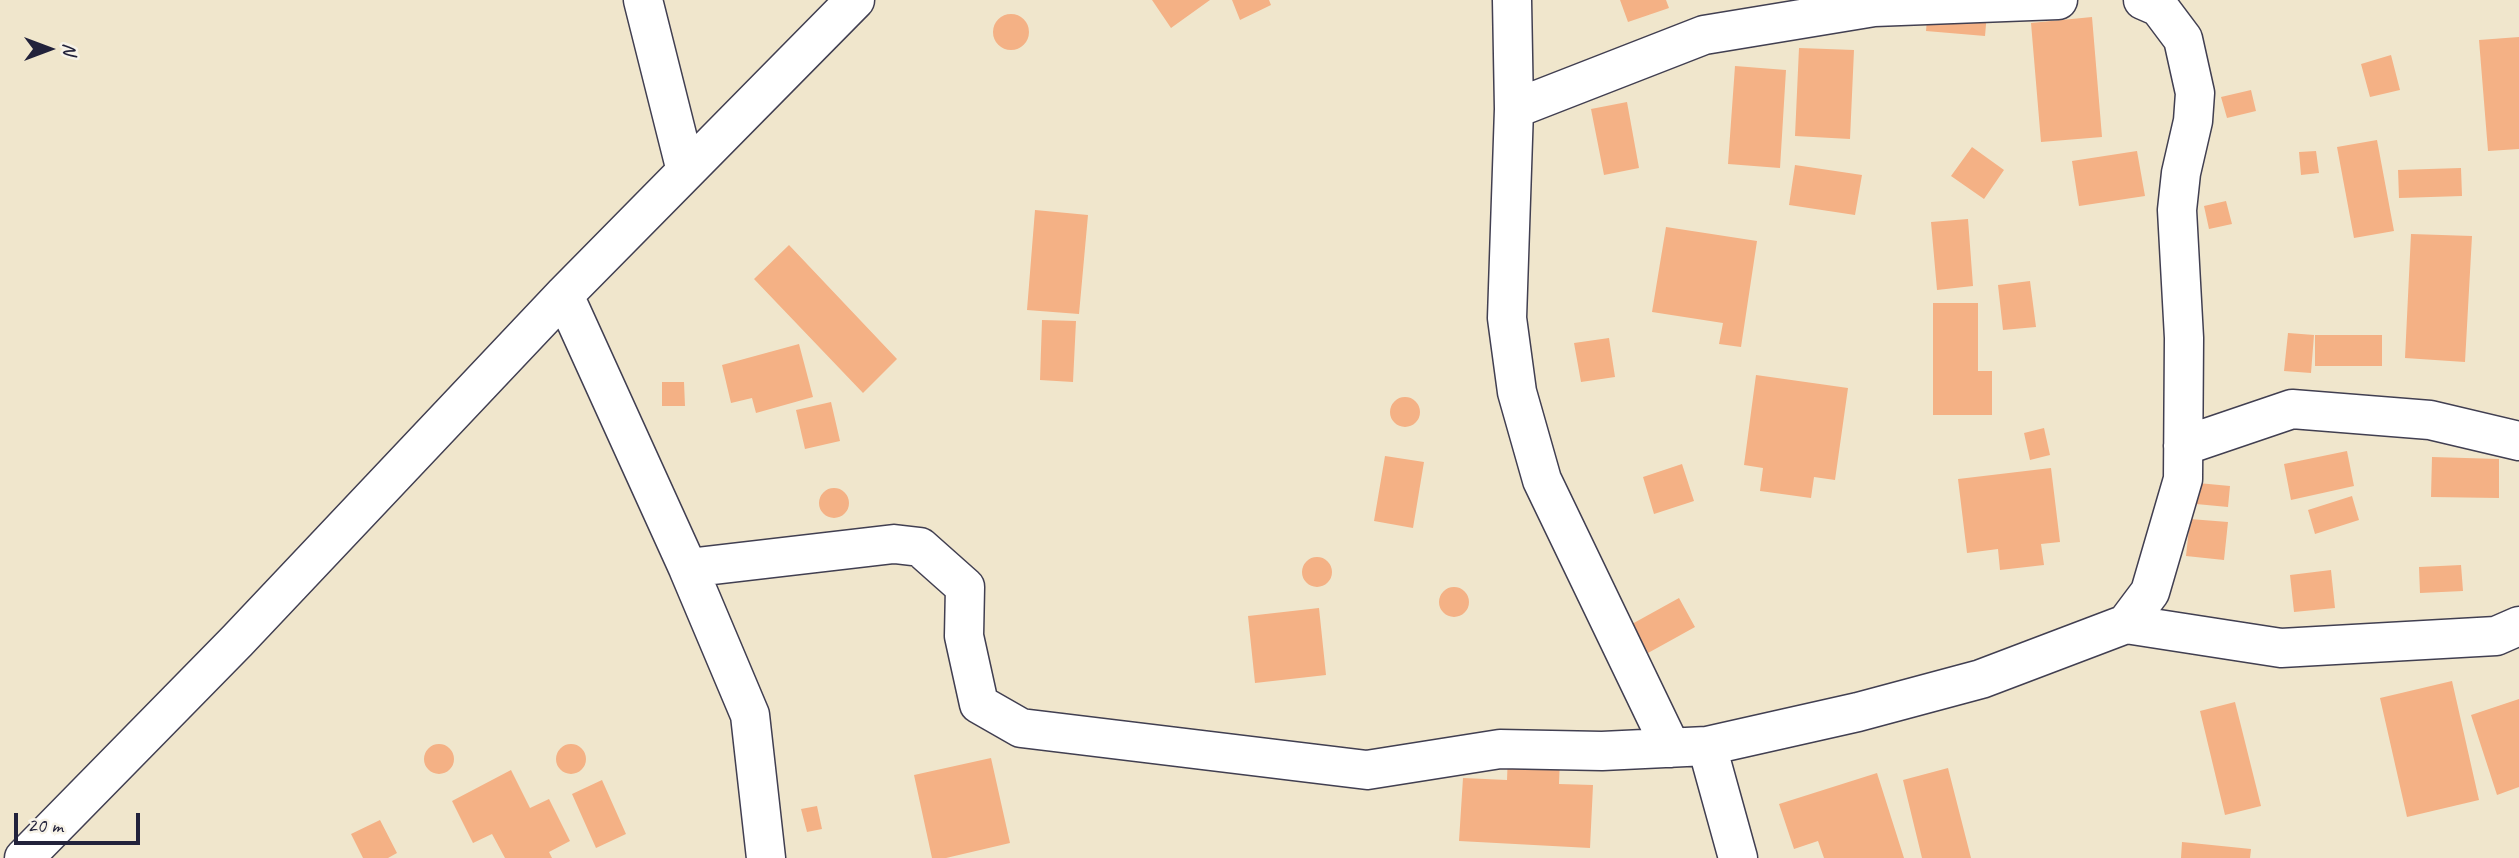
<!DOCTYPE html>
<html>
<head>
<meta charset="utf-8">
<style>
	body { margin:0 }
	#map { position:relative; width:2519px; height:858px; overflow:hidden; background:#f0e6cc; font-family:Caveat,sans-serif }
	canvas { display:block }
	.north { position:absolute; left:14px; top:14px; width:70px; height:70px; -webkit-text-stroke:5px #f7f3e8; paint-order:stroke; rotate:90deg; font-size:19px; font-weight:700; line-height:28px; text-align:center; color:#22223b }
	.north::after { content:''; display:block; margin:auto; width:24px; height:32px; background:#22223b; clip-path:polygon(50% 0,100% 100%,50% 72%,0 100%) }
	.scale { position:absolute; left:14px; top:813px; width:126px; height:32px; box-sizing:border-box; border:4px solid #22223b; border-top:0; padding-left:9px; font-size:21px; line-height:24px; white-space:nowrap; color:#22223b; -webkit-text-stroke:5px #f7f3e8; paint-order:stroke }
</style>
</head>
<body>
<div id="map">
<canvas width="2519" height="858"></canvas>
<div class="north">N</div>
<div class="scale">20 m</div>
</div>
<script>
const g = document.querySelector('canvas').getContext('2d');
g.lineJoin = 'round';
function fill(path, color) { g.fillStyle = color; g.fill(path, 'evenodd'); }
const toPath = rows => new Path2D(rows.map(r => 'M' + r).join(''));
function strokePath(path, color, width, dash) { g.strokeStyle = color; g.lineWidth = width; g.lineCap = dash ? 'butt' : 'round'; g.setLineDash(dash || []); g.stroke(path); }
fill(toPath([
	[1152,0,1210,0,1171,28],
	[1232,0,1269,0,1271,5,1240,20],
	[1620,0,1666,0,1669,8,1628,22],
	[1928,8,1987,13,1985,36,1926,31],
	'993 32a18 18 0 1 1 36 0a18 18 0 1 1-36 0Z',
	[2092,17,2102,137,2041,142,2031,23],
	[2519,37,2519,149,2488,151,2479,40],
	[1799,48,1854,50,1850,139,1795,136],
	[2391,55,2400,90,2370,97,2361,64],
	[1735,66,1786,70,1780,168,1728,164],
	[2251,90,2256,111,2227,118,2221,97],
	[1627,102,1639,168,1604,175,1591,109],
	[2377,140,2394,231,2354,238,2337,147],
	[1972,147,2004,170,1984,199,1951,176],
	[2137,151,2145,196,2079,206,2072,161],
	[2316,151,2319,173,2301,175,2299,152],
	[1795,165,1862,175,1855,215,1789,205],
	[2461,168,2462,196,2399,198,2398,170],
	[2226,201,2232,224,2209,229,2204,206],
	[1035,210,1088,215,1079,314,1027,310],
	[1968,219,1973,286,1937,290,1931,222],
	[1666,227,1757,241,1741,347,1719,344,1723,323,1652,312],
	[2411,234,2472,236,2465,362,2405,358],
	[789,245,897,359,863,393,754,279],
	[2030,281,2036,327,2003,330,1998,285],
	[1933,303,1978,303,1978,371,1992,371,1992,415,1933,415],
	[1042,320,1076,321,1073,382,1040,380],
	[2288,333,2314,335,2311,373,2284,371],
	[2315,335,2382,335,2382,366,2315,366],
	[1609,338,1615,377,1581,382,1574,343],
	[799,344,813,397,756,413,752,398,731,403,722,365],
	[1756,375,1848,388,1835,480,1814,477,1811,498,1760,491,1763,468,1744,465],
	[662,382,684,382,685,406,662,406],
	'1390 412a15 15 0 1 1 30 0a15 15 0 1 1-30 0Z',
	[831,402,840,441,805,449,796,410],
	[2044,428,2050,455,2030,460,2024,433],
	[2347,451,2354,486,2291,500,2284,464],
	[1385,456,1424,462,1413,528,1374,521],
	[2432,457,2499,459,2499,498,2431,497],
	[1682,464,1694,501,1654,514,1643,477],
	[2051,468,2060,542,2041,544,2044,565,2000,570,1998,549,1967,553,1958,479],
	[2198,483,2230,486,2228,507,2196,504],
	'819 503a15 15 0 1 1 30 0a15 15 0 1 1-30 0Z',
	[2352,496,2359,520,2315,534,2308,510],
	[2190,519,2228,522,2224,560,2186,556],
	'1302 572a15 15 0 1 1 30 0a15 15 0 1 1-30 0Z',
	[2461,565,2463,591,2420,593,2419,567],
	[2331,570,2335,608,2294,612,2290,575],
	'1439 602a15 15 0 1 1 30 0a15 15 0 1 1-30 0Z',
	[1679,598,1695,627,1648,653,1632,624],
	[1319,608,1326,675,1255,683,1248,616],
	[2452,681,2479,800,2407,817,2380,698],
	[2519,699,2519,787,2497,795,2471,715],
	[2235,702,2261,806,2225,815,2200,711],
	'424 759a15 15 0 1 1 30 0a15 15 0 1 1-30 0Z',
	'556 759a15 15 0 1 1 30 0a15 15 0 1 1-30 0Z',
	[1508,754,1560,757,1559,784,1593,785,1590,848,1459,841,1463,778,1507,780],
	[991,758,1010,843,946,858,932,858,914,775],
	[1948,768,1971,858,1922,858,1903,780],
	[511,770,530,808,549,799,570,841,549,852,552,858,505,858,492,834,473,843,452,801],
	[1877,773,1904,858,1824,858,1818,841,1794,849,1779,804],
	[602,780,626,834,596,848,572,794],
	[817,806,822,829,807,832,801,809],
	[380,820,397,853,388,858,363,858,351,834],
	[2182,842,2251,849,2250,858,2181,858]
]), '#f4b185');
const minor = toPath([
	[643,0,686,171],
	[1512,0,1514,109,1507,318,1517,392,1542,480,1671,748],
	[1514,109,1704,35,1874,7,2058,0],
	[564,295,688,568,750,715,766,858],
	[2183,446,2292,409,2430,420,2519,441],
	[688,568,894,544,920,547,965,587,964,636,979,704,1021,728,1367,770,1500,749,1602,751,1707,746,1858,712,1981,679,2126,624,2150,592,2183,479,2184,338,2177,210,2181,173,2193,121,2195,93,2183,39,2159,7,2143,0],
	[2126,624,2281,648,2496,636,2519,626],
	[1707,746,1738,858],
	[24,858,237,641,564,295,855,0]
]);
strokePath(minor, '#413f51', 41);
strokePath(minor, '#fff', 38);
</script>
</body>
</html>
